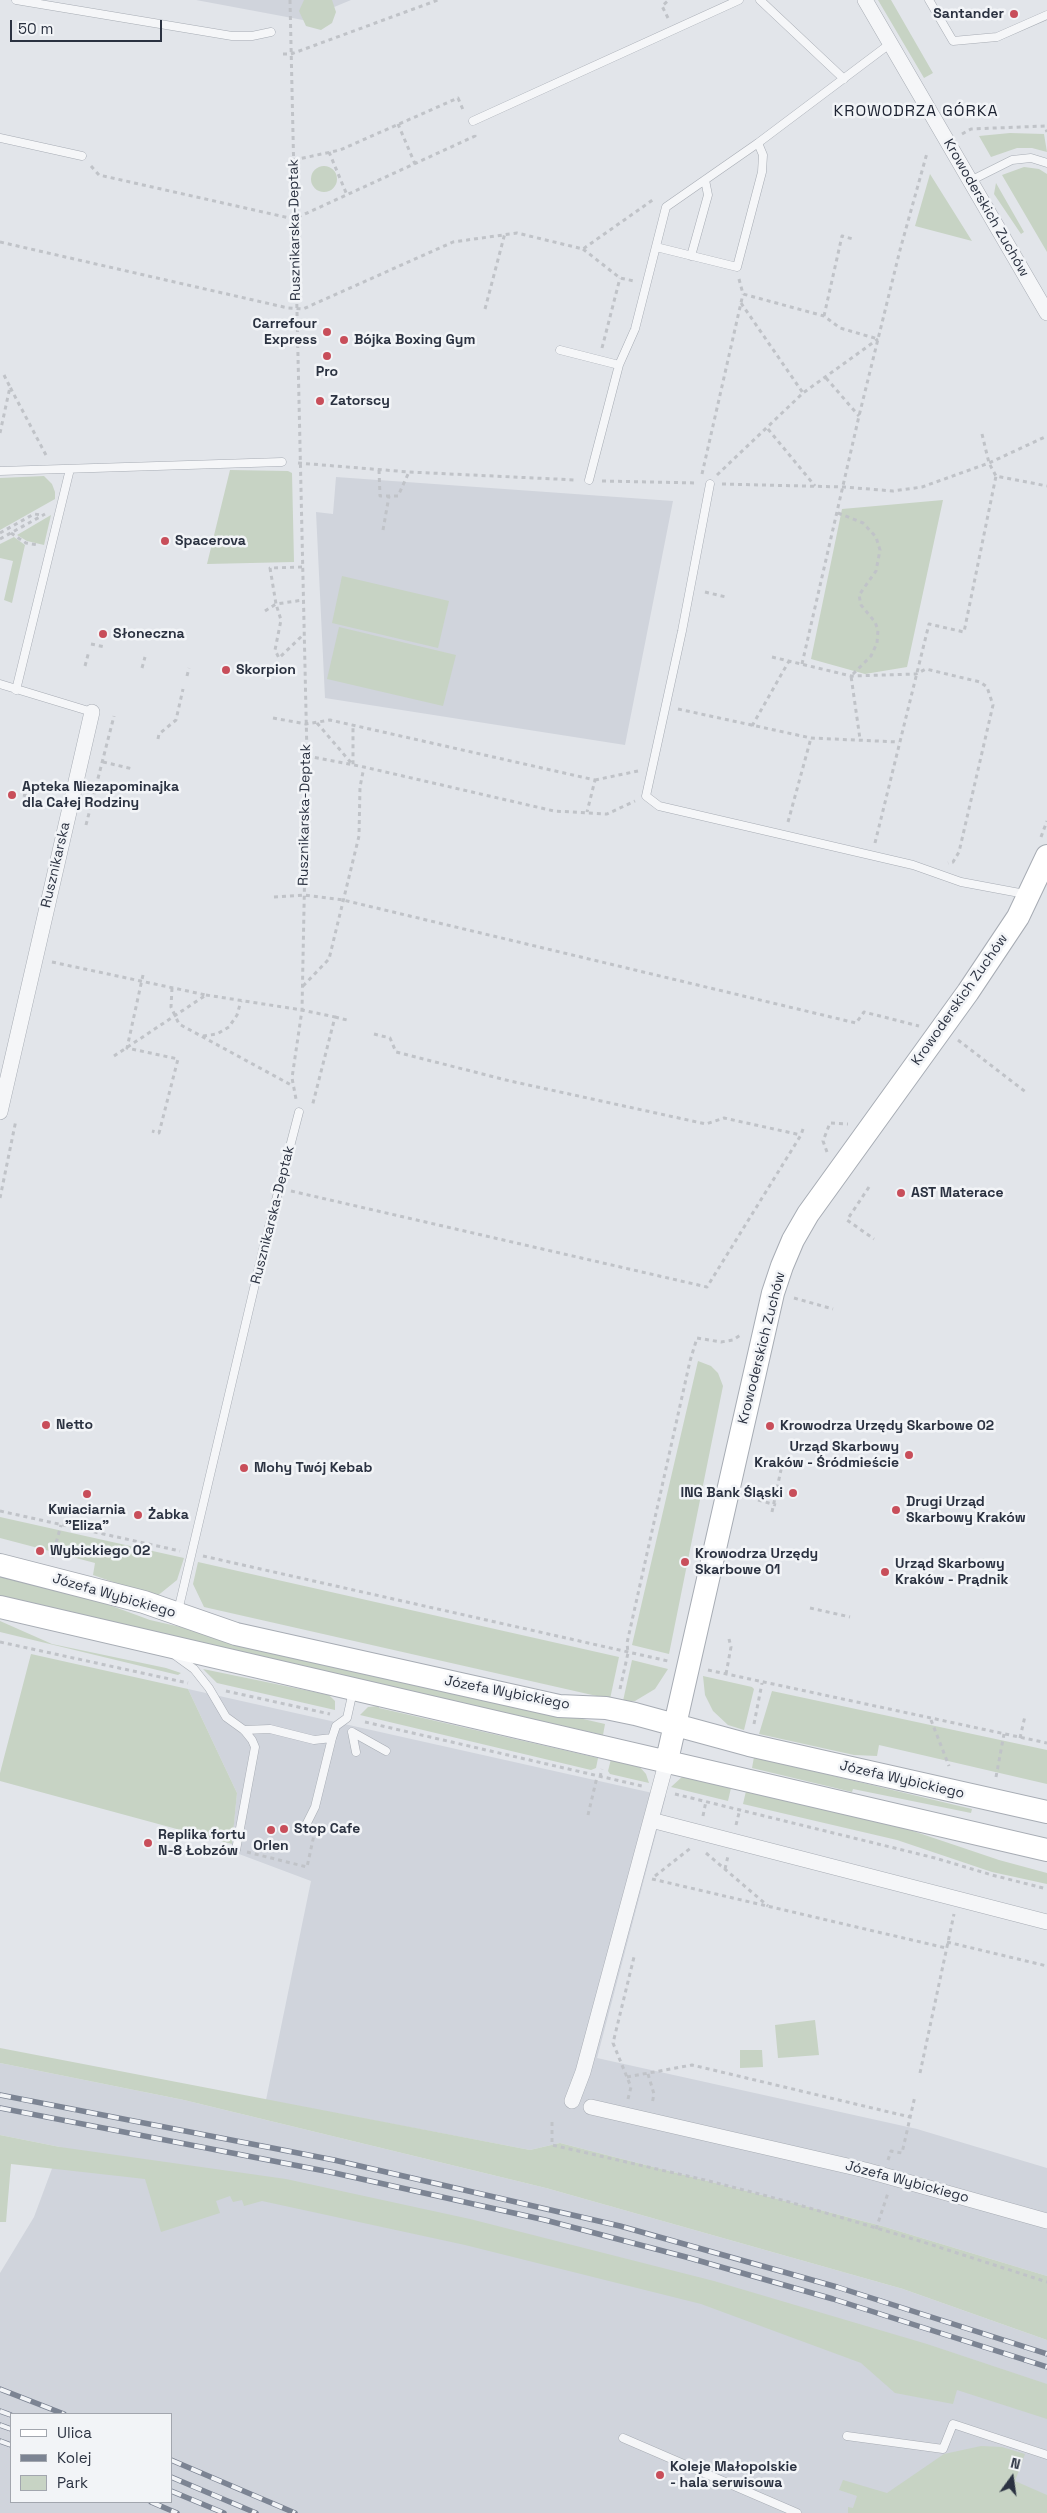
<!DOCTYPE html>
<html>
<head>
<meta charset="utf-8">
<style>
	body { margin:0 }
	#map { position:relative; width:1047px; height:2513px; overflow:hidden; background:#e2e5ea; font-family:"Space Grotesk",sans-serif }
	canvas { display:block }
	.legend { position:absolute; left:10px; top:2413px; width:162px; height:90px; box-sizing:border-box; background:#f2f4f7; border:1px solid #a2a6ae; margin:0; padding:6px 9px; list-style:none; font-size:15px; color:#2b3241 }
	.legend li { display:flex; align-items:center; gap:10px; height:25px }
	.legend b { width:25px; border:1px solid #a2a6ae }
	.north { position:absolute; left:987px; top:2453px; width:50px; height:50px; -webkit-text-stroke:4px #f2f4f7; paint-order:stroke; rotate:14deg; font-size:14px; font-weight:700; line-height:20px; text-align:center; color:#2b3241 }
	.north::after { content:''; display:block; margin:auto; width:18px; height:22px; background:#2b3241; clip-path:polygon(50% 0,100% 100%,50% 72%,0 100%) }
	.scale { position:absolute; left:10px; top:20px; width:152px; height:22px; box-sizing:border-box; border:2px solid #2b3241; border-top:0; padding-left:6px; font-size:15px; line-height:18px; white-space:nowrap; color:#2b3241; -webkit-text-stroke:4px #f2f4f7; paint-order:stroke }
</style>
</head>
<body>
<div id="map">
<canvas width="1047" height="2513"></canvas>
<ul class="legend">
<li><b style="height:6px;background:#fff"></b>Ulica</li>
<li><b style="height:6px;background:#7c8493"></b>Kolej</li>
<li><b style="height:14px;background:#c7d3c4"></b>Park</li>
</ul>
<div class="north">N</div>
<div class="scale">50 m</div>
</div>
<script>
const g = document.querySelector('canvas').getContext('2d');
g.lineJoin = 'round';
function fill(path, color) { g.fillStyle = color; g.fill(path, 'evenodd'); }
const toPath = rows => new Path2D(rows.map(r => 'M' + r).join(''));
function strokePath(path, color, width, dash) { g.strokeStyle = color; g.lineWidth = width; g.lineCap = dash ? 'butt' : 'round'; g.setLineDash(dash || []); g.stroke(path); }
function label(font, color, halo, rows, align = 'center') {
  g.font = font + ' "Space Grotesk",sans-serif'; g.lineWidth = 5; g.setLineDash([]); g.textBaseline = 'middle'; g.strokeStyle = halo; g.fillStyle = color; for (const [text, x, y, turn = 0] of rows) {
    g.save(); g.translate(x, y); g.rotate((+turn || 0) * Math.PI / 180); g.textAlign = isNaN(turn) ? turn : align; if (halo) g.strokeText(text, 0, 0); g.fillText(text, 0, 0); g.restore();
  }
}
fill(toPath([
	[196,0,351,0,303,20],
	[336,477,673,501,625,745,325,698,316,512,333,514],
	[188,1689,666,1796,597,2058,917,2129,1047,2168,1047,2276,882,2226,560,2143,530,2150,266,2100,311,1881,231,1851,237,1793],
	[0,2063,184,2100,546,2188,903,2289,1047,2340,1047,2513,0,2513,0,2273,34,2217,60,2147,0,2135],
	[11,2414,171,2414,171,2502,11,2502]
]), '#d0d4dc');
fill(toPath([
	[304,0,332,0,336,12,332,23,321,30,306,26,299,11],
	[878,0,891,0,933,73,924,78],
	[1010,133,1044,134,1047,152,1032,148,1017,148,991,157,979,136],
	'311 179a13 13 0 1 1 26 0a13 13 0 1 1-26 0Z',
	[1024,167,1039,169,1047,174,1047,252,1002,175],
	[930,174,972,241,915,226],
	[996,183,1024,232,1021,234,994,194],
	[230,470,288,471,292,473,294,562,207,564],
	[44,476,52,484,55,492,55,499,0,530,0,478],
	[943,500,907,667,865,674,811,659,842,509],
	[51,515,44,545,27,541,17,535],
	[14,537,25,545,12,603,4,600,13,561,0,558,0,544],
	[342,576,449,601,438,648,332,623],
	[339,627,456,655,443,706,327,679],
	[698,1361,711,1366,718,1373,723,1386,669,1654,632,1645],
	[0,1517,184,1558,177,1580,156,1597,93,1575,95,1563,0,1538],
	[198,1562,619,1657,610,1699,204,1607,193,1584],
	[0,1572,74,1592,150,1620,605,1724,603,1735,0,1598],
	[0,1621,52,1644,166,1668,181,1673,178,1675,0,1632],
	[31,1654,188,1689,237,1793,232,1844,0,1781,0,1773],
	[632,1660,668,1669,655,1689,635,1701,627,1702,623,1701],
	[203,1669,329,1695,335,1701,335,1710,217,1683],
	[703,1676,752,1687,754,1689,744,1730,728,1725,713,1711,705,1695],
	[772,1691,1047,1750,1047,1784,879,1745,877,1756,854,1755,759,1734],
	[379,1706,379,1708,598,1758,596,1768,591,1770,360,1715,368,1707],
	[754,1757,972,1809,971,1813,853,1789,852,1792,752,1768],
	[611,1759,638,1765,646,1774,649,1783,610,1774,608,1771],
	[683,1776,731,1788,728,1801,671,1787],
	[746,1791,907,1829,999,1860,1047,1873,1047,1884,992,1872,897,1840,743,1804],
	[815,2020,819,2055,778,2058,775,2025],
	[0,2048,530,2150,560,2143,882,2226,1047,2276,1047,2340,903,2289,546,2188,184,2100,0,2063],
	[740,2050,762,2050,763,2067,740,2068],
	[0,2135,60,2147,286,2179,470,2219,714,2281,927,2344,1047,2384,1047,2419,957,2390,953,2404,895,2393,861,2363,701,2304,465,2245,262,2201,244,2206,242,2200,233,2202,230,2196,216,2201,220,2213,161,2232,145,2179,11,2164,6,2222,0,2222],
	[981,2446,1002,2447,1025,2454,1015,2481,1047,2495,1047,2513,848,2513,848,2507,853,2508,857,2496,839,2490,843,2480,887,2493,944,2454]
]), '#c7d3c4');
const lane = toPath([
	[16,0,232,36,252,36,271,32],
	[760,0,844,79],
	[929,0,953,41,997,37,1047,15],
	[473,121,739,0],
	[0,138,82,156],
	[970,181,1012,160,1031,158,1047,163],
	[656,247,737,267,762,172,763,155,758,143],
	[691,256,708,195,705,180],
	[560,350,619,365],
	[0,471,282,462],
	[589,480,619,365,635,329,666,207,758,143,891,43],
	[710,484,682,631,646,796,659,806,913,865,961,882,1025,894],
	[0,684,92,712],
	[16,690,70,469],
	[178,1611,263,1250,299,1112],
	[176,1656,194,1669,209,1688,226,1717,244,1730,252,1740,255,1747,236,1850],
	[244,1730,270,1729,314,1740,332,1738],
	[352,1732,386,1751],
	[352,1732,356,1752],
	[307,1823,315,1807,332,1738,336,1726,347,1718,353,1691],
	[847,2436,943,2449,953,2424,1047,2455],
	[623,2438,797,2513]
]);
const street = toPath([
	[865,0,1047,313],
	[0,1112,92,712],
	[651,1820,1047,1922],
	[572,2101,583,2072,667,1760],
	[591,2107,865,2170,1047,2221]
]);
const secondary = toPath([
	[0,1565,144,1602,236,1634,559,1706,606,1708,635,1714,749,1745,1047,1812],
	[0,1607,1047,1850],
	[667,1760,773,1293,782,1266,793,1240,808,1214,968,992,1018,917,1047,856]
]);
strokePath(lane, '#a7acb4', 9);
strokePath(street, '#a7acb4', 16);
strokePath(secondary, '#a7acb4', 24);
strokePath(toPath([
	[290,0,307,756,302,1010,292,1078,296,1099],
	[668,18,662,6,669,0],
	[283,54,291,54,438,0],
	[398,124,415,164],
	[962,134,971,129,1045,126,1047,132],
	[329,152,347,195],
	[294,160,340,150,458,98,464,112],
	[91,166,99,175,294,219,475,136,474,133],
	[0,242,288,308,303,309,453,242,517,233,583,249,654,199],
	[583,249,620,278,634,281],
	[739,279,743,294,824,316,840,328,878,339],
	[741,303,803,393],
	[485,309,505,233],
	[824,316,842,236,853,239],
	[602,348,620,278],
	[4,375,10,387],
	[826,378,859,416],
	[768,429,815,486],
	[0,433,10,387,47,457],
	[982,434,989,463,996,476,1047,486],
	[298,463,409,472,576,480],
	[379,470,380,496,398,496,409,472],
	[702,474,743,294],
	[717,475,803,393,878,339],
	[602,481,696,483],
	[722,484,844,487,893,491,922,487,989,463,1047,436],
	[838,513,863,523,876,537,880,550,876,571,859,595,861,605,875,622,878,630,877,643,871,656,851,676,860,739],
	[383,530,389,496],
	[0,533,34,514,42,515],
	[11,533,26,543,38,545],
	[0,539,45,514],
	[302,567,270,568,276,604,303,600],
	[705,592,726,597],
	[265,611,276,604,281,620,275,650,279,658,304,634],
	[91,644,105,647],
	[772,657,851,676,916,674,926,669,980,682,987,687,993,705,959,852,953,862,948,863],
	[802,664,859,416,900,250,927,153],
	[85,666,89,651],
	[142,668,145,657],
	[187,676,189,668],
	[678,709,811,738,899,742],
	[273,718,306,724,330,720,595,780,587,812],
	[317,723,353,765,353,725],
	[752,726,789,661],
	[158,739,159,734,176,720,183,689],
	[307,756,364,767,554,811,607,814,635,801],
	[103,762,133,769],
	[595,780,638,771],
	[23,795,42,800],
	[788,822,811,738],
	[86,825,114,716],
	[1041,837,1047,821],
	[875,843,929,624,964,632,996,476],
	[274,897,304,895,343,900,856,1023,864,1012,919,1026],
	[52,962,206,995,114,1056],
	[143,975,127,1048,178,1059,159,1133,152,1131],
	[303,986,329,959,359,836,360,787,364,767],
	[172,988,171,1007,179,1024,293,1086],
	[206,995,302,1010,335,1017,312,1107],
	[335,1017,347,1020],
	[374,1034,390,1038,396,1052,510,1081,706,1124,724,1118,801,1135],
	[203,1036,217,1034,229,1027,237,1015,241,1001],
	[958,1040,1027,1093],
	[827,1152,823,1141,830,1123,848,1124],
	[869,1187,847,1220,874,1239],
	[291,1191,707,1287,801,1135,804,1126],
	[0,1198,16,1120],
	[794,1298,833,1309],
	[758,1500,776,1505],
	[0,1511,180,1551],
	[772,1512,782,1465],
	[203,1556,668,1661],
	[52,1558,61,1525],
	[810,1608,850,1617],
	[0,1642,188,1683],
	[708,1670,1047,1743],
	[726,1674,731,1647,729,1639],
	[620,1689,628,1653,627,1643,690,1361,697,1338,721,1342,733,1340,742,1334],
	[226,1691,330,1714],
	[931,1720,949,1766],
	[365,1722,642,1786],
	[754,1724,762,1683],
	[1020,1738,1025,1716],
	[600,1777,602,1769],
	[996,1777,1004,1734],
	[675,1794,935,1858,992,1875,1047,1889],
	[588,1815,597,1777],
	[703,1816,706,1801],
	[736,1825,740,1809],
	[247,1852,307,1867,314,1835],
	[706,1853,768,1906],
	[725,1869,728,1856],
	[655,1876,692,1847],
	[652,1879,946,1948],
	[947,1942,1047,1966],
	[920,2073,954,1914],
	[648,2074,654,2094,652,2104],
	[627,2077,692,2065,910,2117],
	[628,2099,631,2087,613,2043,634,1957],
	[552,2122,552,2145,705,2180,786,2201,923,2242,1047,2282],
	[888,2160,891,2151,902,2153,915,2096],
	[876,2229,888,2193]
]), '#c0c3c8', 3, [4, 4]);
strokePath(lane, '#f5f6f8', 8);
strokePath(street, '#f5f6f8', 15);
strokePath(secondary, '#fff', 22);
const rail = toPath([
	[0,2095,334,2160,620,2226,837,2287,1047,2354],
	[0,2108,330,2172,545,2220,686,2257,833,2299,1047,2367],
	[0,2389,64,2414],
	[0,2411,11,2415],
	[0,2425,11,2429],
	[0,2441,11,2445],
	[171,2460,295,2513],
	[171,2477,256,2513],
	[171,2491,224,2513],
	[151,2502,177,2513]
]);
strokePath(rail, '#7c8493', 5.5);
strokePath(rail, '#f2f4f7', 4, [11]);
for (const [x, y, r, color] of [
	[1014,14,5,"#c84e5a"],
	[327,332,5,"#c84e5a"],
	[344,340,5,"#c84e5a"],
	[327,356,5,"#c84e5a"],
	[320,401,5,"#c84e5a"],
	[165,541,5,"#c84e5a"],
	[103,634,5,"#c84e5a"],
	[226,670,5,"#c84e5a"],
	[12,795,5,"#c84e5a"],
	[901,1193,5,"#c84e5a"],
	[46,1425,5,"#c84e5a"],
	[770,1426,5,"#c84e5a"],
	[909,1455,5,"#c84e5a"],
	[244,1468,5,"#c84e5a"],
	[793,1493,5,"#c84e5a"],
	[87,1494,5,"#c84e5a"],
	[896,1510,5,"#c84e5a"],
	[138,1515,5,"#c84e5a"],
	[40,1551,5,"#c84e5a"],
	[685,1562,5,"#c84e5a"],
	[885,1572,5,"#c84e5a"],
	[284,1829,5,"#c84e5a"],
	[271,1830,5,"#c84e5a"],
	[148,1843,5,"#c84e5a"],
	[660,2475,5,"#c84e5a"]
]) { const dot = new Path2D(); dot.arc(x, y, r, 0, 2 * Math.PI); g.fillStyle = color; g.fill(dot); strokePath(dot, '#f2f4f7', 2); }
label('bold 14px', '#2b3241', '#f2f4f7', [
	["Santander",1004,14,"right"],
	["Carrefour",317,324,"right"],
	["Express",317,340,"right"],
	["Bójka Boxing Gym",354,340],
	["Pro",327,372,"center"],
	["Zatorscy",330,401],
	["Spacerova",175,541],
	["Słoneczna",113,634],
	["Skorpion",236,670],
	["Apteka Niezapominajka",22,787],
	["dla Całej Rodziny",22,803],
	["AST Materace",911,1193],
	["Netto",56,1425],
	["Krowodrza Urzędy Skarbowe 02",780,1426],
	["Urząd Skarbowy",899,1447,"right"],
	["Kraków - Śródmieście",899,1463,"right"],
	["Mohy Twój Kebab",254,1468],
	["ING Bank Śląski",783,1493,"right"],
	["Drugi Urząd",906,1502],
	["Skarbowy Kraków",906,1518],
	["Kwiaciarnia",87,1510,"center"],
	["\"Eliza\"",87,1526,"center"],
	["Żabka",148,1515],
	["Wybickiego 02",50,1551],
	["Krowodrza Urzędy",695,1554],
	["Skarbowe 01",695,1570],
	["Urząd Skarbowy",895,1564],
	["Kraków - Prądnik",895,1580],
	["Stop Cafe",294,1829],
	["Replika fortu",158,1835],
	["N-8 Łobzów",158,1851],
	["Orlen",271,1846,"center"],
	["Koleje Małopolskie",670,2467],
	["- hala serwisowa",670,2483]
], 'left');
label('14px', '#2b3241', '#f2f4f7', [
	["Krowoderskich Zuchów",986,208,60],
	["Rusznikarska-Deptak",295,230,-91],
	["Rusznikarska-Deptak",305,815,-89],
	["Rusznikarska",56,865,-77],
	["Krowoderskich Zuchów",960,1000,-55],
	["Rusznikarska-Deptak",273,1215,-76],
	["Krowoderskich Zuchów",762,1348,-76],
	["Józefa Wybickiego",114,1596,16],
	["Józefa Wybickiego",507,1693,11],
	["Józefa Wybickiego",902,1780,13],
	["Józefa Wybickiego",907,2182,15]
]);
g.letterSpacing = '1px';
label('16px', '#1d2332', '#f2f4f7', [
	["KROWODRZA GÓRKA",916,112]
]);
g.letterSpacing = '0px';
</script>
</body>
</html>
